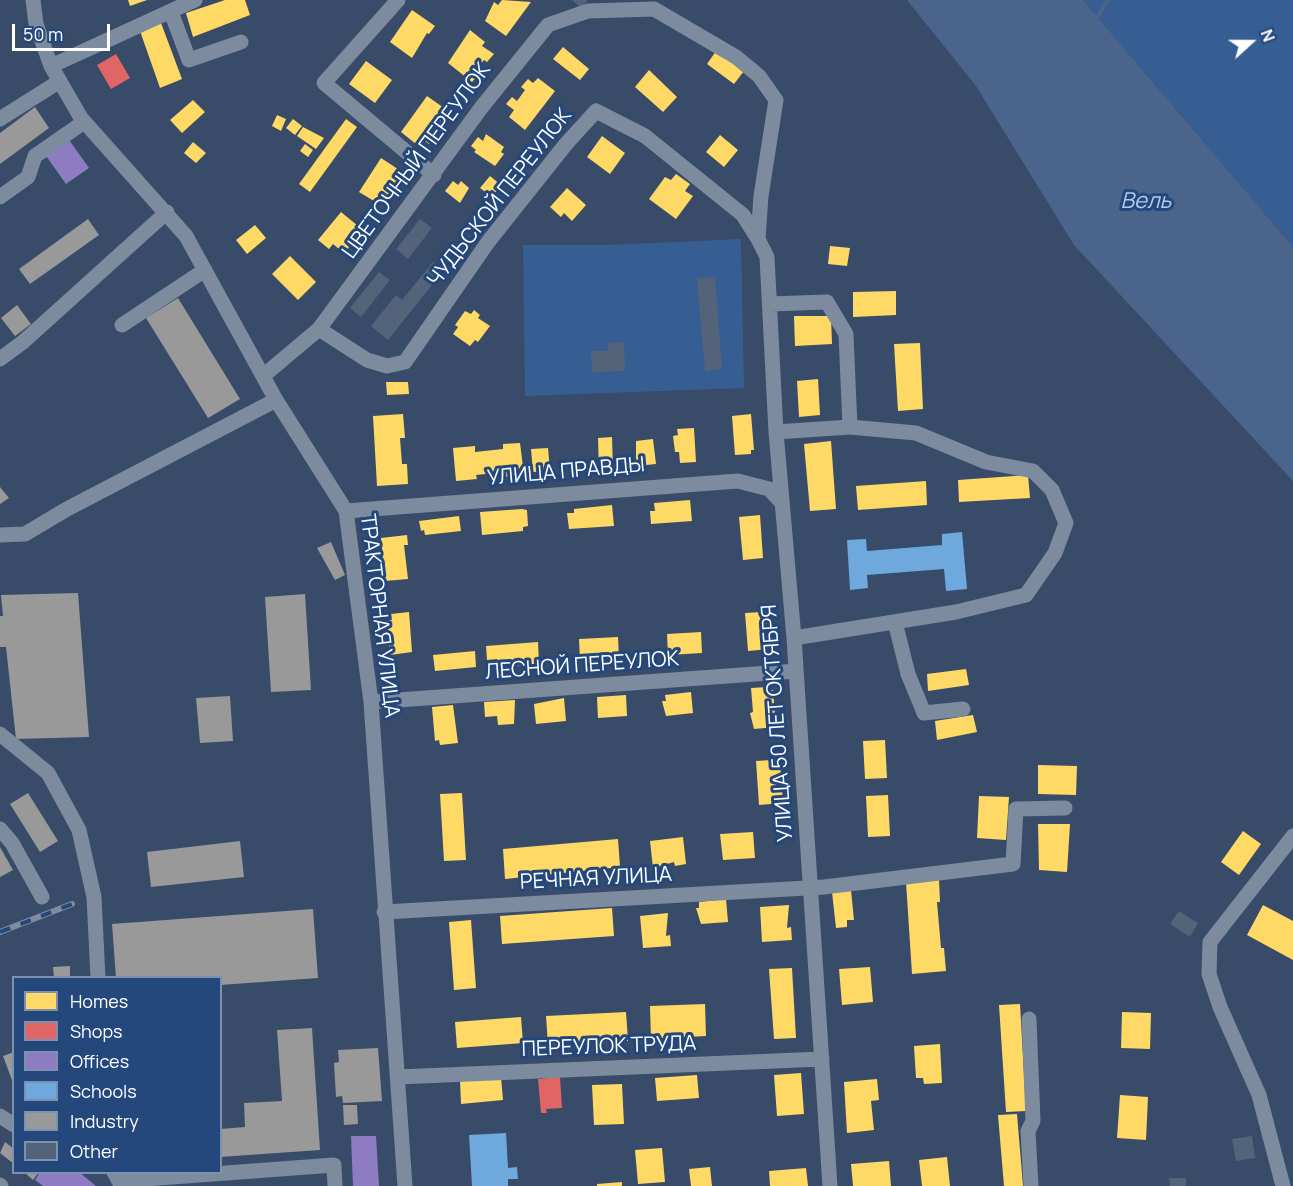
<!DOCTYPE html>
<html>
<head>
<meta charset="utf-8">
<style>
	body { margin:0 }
	#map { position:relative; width:1293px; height:1186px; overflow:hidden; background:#384b68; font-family:Manrope,sans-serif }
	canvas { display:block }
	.legend { position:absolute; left:12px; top:976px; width:210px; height:198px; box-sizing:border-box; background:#24477c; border:2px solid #7c91b0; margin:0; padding:8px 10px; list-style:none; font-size:18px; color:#fff }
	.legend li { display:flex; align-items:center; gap:12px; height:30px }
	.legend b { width:30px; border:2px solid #7c91b0 }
	.north { position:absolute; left:1221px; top:12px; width:60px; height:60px; -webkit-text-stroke:4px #24477c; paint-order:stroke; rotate:69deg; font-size:16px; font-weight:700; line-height:24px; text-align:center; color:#fff }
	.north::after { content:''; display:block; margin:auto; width:21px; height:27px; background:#fff; clip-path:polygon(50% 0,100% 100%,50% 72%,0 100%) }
	.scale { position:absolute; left:12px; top:24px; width:98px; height:27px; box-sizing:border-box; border:3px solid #fff; border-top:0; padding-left:8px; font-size:18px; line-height:21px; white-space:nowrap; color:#fff; -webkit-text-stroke:4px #24477c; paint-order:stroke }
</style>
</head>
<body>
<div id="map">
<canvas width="1293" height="1186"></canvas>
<ul class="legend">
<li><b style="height:16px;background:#ffd966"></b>Homes</li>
<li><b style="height:16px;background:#e06666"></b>Shops</li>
<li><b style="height:16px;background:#8e7cc3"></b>Offices</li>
<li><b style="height:16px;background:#6fa8dc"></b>Schools</li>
<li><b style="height:16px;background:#999"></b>Industry</li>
<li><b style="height:16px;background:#53637a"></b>Other</li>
</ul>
<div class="north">N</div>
<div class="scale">50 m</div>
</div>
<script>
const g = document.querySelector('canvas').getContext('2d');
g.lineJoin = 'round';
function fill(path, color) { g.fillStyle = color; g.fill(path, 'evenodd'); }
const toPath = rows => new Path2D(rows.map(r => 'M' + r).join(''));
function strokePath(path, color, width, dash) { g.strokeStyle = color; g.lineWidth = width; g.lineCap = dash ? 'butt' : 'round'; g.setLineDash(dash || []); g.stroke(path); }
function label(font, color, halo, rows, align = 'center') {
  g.font = font + ' Manrope,sans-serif'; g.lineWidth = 6; g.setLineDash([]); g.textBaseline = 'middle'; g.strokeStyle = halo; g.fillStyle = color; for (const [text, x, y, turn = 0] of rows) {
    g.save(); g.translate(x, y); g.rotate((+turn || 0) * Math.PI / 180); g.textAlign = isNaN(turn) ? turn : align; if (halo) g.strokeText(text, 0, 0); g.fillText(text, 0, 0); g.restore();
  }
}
fill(toPath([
	[1083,0,1293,0,1293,247],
	[741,239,744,388,525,396,523,245,608,245]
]), '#375e92');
fill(toPath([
	[907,0,1083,0,1293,247,1293,481,1074,245,976,86]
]), '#4b648b');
fill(toPath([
	[128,0,147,0,130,6],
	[225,0,245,0,250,15,193,37,186,13],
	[502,0,531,2,506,36,485,21,494,2,498,5],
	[412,10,435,26,429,34,427,33,412,58,390,42],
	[161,23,182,79,160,88,140,31],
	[470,30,485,42,482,46,494,54,487,62,484,60,477,69,481,72,472,82,448,63],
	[723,41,751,62,734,84,707,64],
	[563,47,589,69,580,80,553,59],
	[366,61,392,80,375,103,349,84],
	[649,70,677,97,663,112,635,87],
	[538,78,555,91,525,130,509,117,514,110,506,104,512,97,517,101,525,90,521,87,528,79,533,83],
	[427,96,444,108,440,114,447,119,441,127,437,124,430,133,434,137,429,144,421,138,416,144,401,132],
	[193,100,205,112,182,133,170,120],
	[277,115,286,119,281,131,272,126],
	[293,119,302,126,295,135,286,128],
	[346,119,357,127,310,192,299,184],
	[303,127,324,138,316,149,297,136],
	[486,134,504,147,501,152,504,154,495,166,474,152,476,150,471,146,478,137,483,141],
	[720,135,738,150,724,167,706,152],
	[602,136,625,153,610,174,587,157],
	[193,142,206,153,196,163,184,153],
	[305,144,313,150,308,157,300,151],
	[381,158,407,175,400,186,394,183,386,203,377,197,374,201,359,192],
	[676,174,690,184,685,191,693,196,676,219,649,199,665,177,671,180],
	[490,176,501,185,492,197,480,188],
	[453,181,458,185,461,181,469,188,460,203,445,191],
	[567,188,586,205,572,221,564,213,561,217,550,207],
	[341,212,363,230,356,239,352,236,346,244,349,247,344,253,333,244,329,249,318,240],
	[255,225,266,238,247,254,236,240],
	[830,246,850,248,847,266,828,264],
	[290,256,316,282,298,300,272,274],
	[896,291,896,315,853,317,853,292],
	[474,310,480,315,478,318,490,326,478,342,475,340,470,346,453,334,458,327,455,325,465,311,471,314],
	[794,316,831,316,832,344,795,346],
	[920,343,923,409,898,411,894,344],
	[818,379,820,415,799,417,797,381],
	[386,382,408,382,409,394,387,395],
	[403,414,405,438,400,438,402,464,407,464,408,484,377,486,373,416],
	[751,414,754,450,751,450,751,454,735,455,732,416],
	[694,428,696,462,680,463,679,452,675,452,673,436,678,435,677,429],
	[612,437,613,471,599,471,598,438],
	[653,439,656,464,636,466,636,441],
	[831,441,836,509,810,511,804,444],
	[520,443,524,475,504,477,504,472,476,475,477,479,456,481,453,448,475,446,475,452,503,449,503,444],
	[548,448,550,471,533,472,531,449],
	[1028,475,1030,498,959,502,958,480],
	[926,481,927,505,858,510,856,486],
	[690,500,692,521,651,524,650,511,655,511,654,503],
	[612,505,614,526,569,529,567,513,574,513,574,509],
	[522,509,527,510,528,526,523,527,523,531,482,535,480,512],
	[760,515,763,558,743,560,739,517],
	[459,516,461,531,425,535,424,530,421,531,419,521],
	[407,535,408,545,404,545,408,579,385,581,381,538],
	[409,612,412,652,390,655,387,620,392,620,391,614],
	[762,612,762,615,767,615,770,649,748,651,745,613],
	[701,632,702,653,668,655,667,634],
	[618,637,619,658,580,660,579,639],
	[538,642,539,664,497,667,497,659,487,660,486,646],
	[475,651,476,667,435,671,433,655],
	[966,669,969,685,928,691,927,674],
	[768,687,768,691,773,690,776,727,754,729,750,713,753,712,751,688],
	[691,692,693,713,666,716,662,701,666,701,665,695],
	[626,695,627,716,598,718,597,697],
	[564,698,566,721,536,724,534,704],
	[515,700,514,724,498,725,497,716,485,717,484,702],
	[453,705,458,743,440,745,439,740,435,741,432,707],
	[973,715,977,732,937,740,935,721],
	[885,740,887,778,865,779,863,741],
	[772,760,772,764,780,763,783,803,759,805,756,761],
	[1038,765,1077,766,1076,795,1038,794],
	[462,793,466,860,444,861,440,794],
	[888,795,890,836,868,837,866,796],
	[979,796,1009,797,1006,840,977,838],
	[1038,824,1070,824,1067,872,1039,870],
	[1243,831,1261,844,1239,875,1221,862],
	[753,832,755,858,723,860,720,834],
	[683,837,686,864,675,866,674,862,653,868,650,841],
	[618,839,620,867,505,879,503,849],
	[939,880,940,902,937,902,941,948,944,948,946,971,912,974,906,882],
	[851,890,854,920,847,920,847,927,836,928,832,892],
	[726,899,728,922,701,924,696,908,699,908,699,902],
	[789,905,787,928,791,927,792,940,762,942,760,907],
	[1263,905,1293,921,1293,960,1247,935],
	[612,908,614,936,502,944,500,916],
	[668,913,666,936,670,935,671,946,643,948,640,916],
	[471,920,476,988,454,990,449,922],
	[870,967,873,1002,842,1005,839,969],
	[792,968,796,1038,774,1039,769,969],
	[705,1004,706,1036,651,1039,650,1006],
	[1020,1004,1026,1111,1006,1112,999,1005],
	[626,1012,628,1041,548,1045,546,1016],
	[1122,1012,1151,1013,1150,1049,1121,1048],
	[521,1017,523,1043,457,1048,455,1022],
	[940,1044,942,1083,924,1084,923,1078,916,1078,914,1046],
	[801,1073,804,1114,777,1116,774,1075],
	[697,1075,699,1098,657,1101,655,1078],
	[501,1077,503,1100,461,1104,460,1080],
	[877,1079,879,1100,871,1101,874,1130,847,1133,844,1082],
	[622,1084,624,1124,594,1125,592,1085],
	[1120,1095,1148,1097,1146,1140,1117,1138],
	[1017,1114,1023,1186,1004,1186,998,1115],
	[662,1148,665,1182,638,1184,635,1150],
	[947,1157,950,1186,922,1186,919,1160],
	[889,1161,891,1186,853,1186,851,1164],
	[710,1167,712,1186,691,1186,689,1169],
	[806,1168,808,1186,770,1186,769,1171],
	[622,1182,622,1186,597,1186,597,1184]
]), '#ffd966');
fill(toPath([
	[116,54,130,78,111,89,97,65],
	[560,1077,562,1108,546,1109,547,1113,541,1113,538,1079]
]), '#e06666');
fill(toPath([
	[67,137,89,168,66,184,44,153],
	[351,1136,376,1136,379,1186,353,1186],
	[40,1172,79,1172,96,1186,43,1186,35,1180]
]), '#8e7cc3');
fill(toPath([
	[962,532,967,589,946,591,944,569,867,575,868,588,850,590,847,540,866,539,867,551,942,545,942,534],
	[506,1133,508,1168,517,1167,518,1179,508,1179,508,1186,472,1186,469,1135]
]), '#6fa8dc');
fill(toPath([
	[35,107,49,128,0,164,0,133],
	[88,219,99,235,30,284,19,269],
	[178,298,240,399,208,418,146,318],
	[17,305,31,324,15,336,1,318],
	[0,487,9,498,0,504],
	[331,542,345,575,335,580,317,548],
	[78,593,89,737,16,739,6,647,0,647,0,616,3,616,1,595],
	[305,594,311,690,271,692,265,597],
	[230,696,233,741,200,743,196,698],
	[28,793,58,841,40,852,10,804],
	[240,841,244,877,151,887,147,852],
	[0,847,13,870,0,877],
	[313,909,318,978,220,985,220,978,116,978,112,924],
	[70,966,70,978,54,978,53,967],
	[312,1028,320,1150,220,1157,220,1129,245,1127,244,1103,282,1101,277,1030],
	[378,1048,382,1101,343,1103,342,1096,336,1097,334,1063,339,1062,338,1050],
	[14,1052,14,1083,13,1083,3,1056],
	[343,1105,357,1105,358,1124,344,1125],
	[5,1142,14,1149,14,1164,0,1153],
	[24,1172,39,1172,33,1180]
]), '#999');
strokePath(toPath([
	[1096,20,1108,0]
]), '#4b648b', 4);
fill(toPath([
	[572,0,588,0,581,8],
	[420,219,432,228,408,259,396,249],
	[433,262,444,270,388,340,371,326,396,295,402,300],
	[379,272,390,280,361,317,350,308],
	[715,277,722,369,705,372,697,278],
	[624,342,625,371,592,372,591,351,608,351,608,343],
	[1179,911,1198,923,1190,937,1170,924],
	[1252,1136,1255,1158,1236,1161,1232,1139],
	[1169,1178,1186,1178,1186,1186,1170,1186]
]), '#53637a');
strokePath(toPath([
	[33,0,36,24,51,66,81,118,186,236,276,400,346,511,371,702,405,1186],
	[398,0,324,83,434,175],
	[171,12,189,60,241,42],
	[51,66,195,0],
	[0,119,60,81],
	[0,197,28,177,35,156,84,122],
	[770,304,827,302,846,334,850,427],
	[122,325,205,270],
	[319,329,367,360,387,366,405,362,488,242,566,144,596,111,645,136,743,215,758,239,767,257,776,432,794,638,830,1186],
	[0,359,23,342,167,212],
	[263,376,319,329,481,108,548,25,588,11,654,9,736,57,759,76,776,100,761,196,758,239],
	[776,432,850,427,916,433,986,462,1033,471,1052,490,1066,523,1055,553,1026,595,956,612,794,638],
	[346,511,738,481,769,489,782,503],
	[0,535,25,534,67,509,276,400],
	[895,622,908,674,924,713,963,709],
	[371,702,796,671],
	[0,734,48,773,79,830,94,897,98,978],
	[0,829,12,843,42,897],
	[384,912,824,887,1013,864,1016,809,1065,808],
	[1029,1019,1033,1121,1028,1131,1031,1186],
	[398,1077,822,1059],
	[0,1116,14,1125],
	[114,1172,119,1181,334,1165,335,1186],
	[0,1185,1,1186],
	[1283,1186,1259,1095,1220,1007,1209,974,1210,942,1293,836]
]), '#7d8b9f', 15);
const rail = toPath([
	[0,932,72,904]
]);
strokePath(rail, '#7f8c9f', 6);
strokePath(rail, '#24477c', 4, [11]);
label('21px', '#fff', '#24477c', [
	["ЦВЕТОЧНЫЙ ПЕРЕУЛОК",417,161,-54],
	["ЧУДЬСКОЙ ПЕРЕУЛОК",500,198,-52],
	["УЛИЦА ПРАВДЫ",566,472,-5],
	["ТРАКТОРНАЯ УЛИЦА",379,616,83],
	["ЛЕСНОЙ ПЕРЕУЛОК",582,666,-4],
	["УЛИЦА 50 ЛЕТ ОКТЯБРЯ",778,723,-94],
	["РЕЧНАЯ УЛИЦА",596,879,-3],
	["ПЕРЕУЛОК ТРУДА",609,1047,-2]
]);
label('italic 22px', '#b3cbed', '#24477c', [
	["Вель",1146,202]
]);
</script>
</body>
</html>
